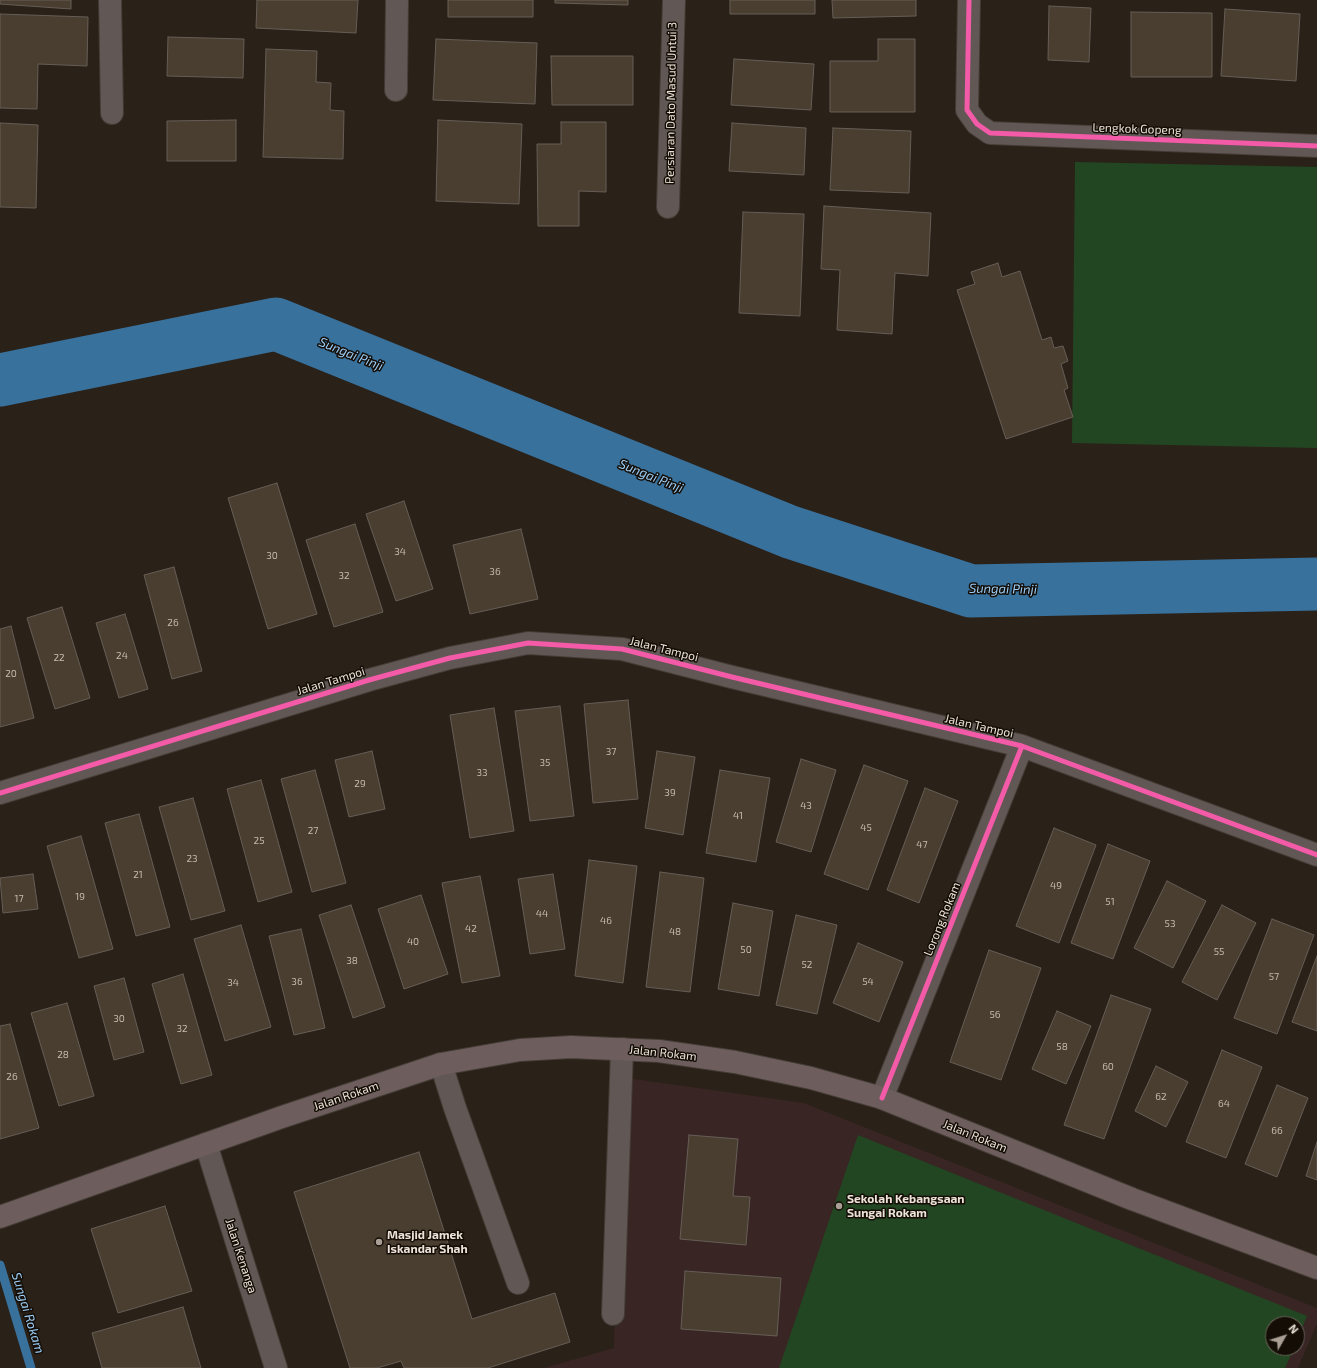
<!DOCTYPE html>
<html>
<head>
<meta charset="utf-8">
<style>
	body { margin:0 }
	#map { position:relative; width:1317px; height:1368px; overflow:hidden; background:#2a2118; font-family:"Exo 2",sans-serif }
	canvas { display:block }
	.north { position:absolute; left:1265px; top:1316px; width:40px; height:40px; box-sizing:border-box; background:#130d06; border:1px solid #6a635a; border-radius:50%; rotate:51deg; font-size:11px; font-weight:700; line-height:16px; text-align:center; color:#ede3d8 }
	.north::after { content:''; display:block; margin:auto; width:14px; height:18px; background:#a99f95; clip-path:polygon(50% 0,100% 100%,50% 72%,0 100%) }
</style>
</head>
<body>
<div id="map">
<canvas width="1317" height="1368"></canvas>
<div class="north">N</div>
</div>
<script>
const g = document.querySelector('canvas').getContext('2d');
g.lineJoin = 'round';
function fill(path, color) { g.fillStyle = color; g.fill(path, 'evenodd'); }
const toPath = rows => new Path2D(rows.map(r => 'M' + r).join(''));
function strokePath(path, color, width, dash) { g.strokeStyle = color; g.lineWidth = width; g.lineCap = dash ? 'butt' : 'round'; g.setLineDash(dash || []); g.stroke(path); }
function label(font, color, halo, rows, align = 'center') {
  g.font = font + ' "Exo 2",sans-serif'; g.lineWidth = 3; g.setLineDash([]); g.textBaseline = 'middle'; g.strokeStyle = halo; g.fillStyle = color; for (const [text, x, y, turn = 0] of rows) {
    g.save(); g.translate(x, y); g.rotate((+turn || 0) * Math.PI / 180); g.textAlign = isNaN(turn) ? turn : align; if (halo) g.strokeText(text, 0, 0); g.fillText(text, 0, 0); g.restore();
  }
}
fill(toPath([
	[620,1077,804,1103,1317,1308,1317,1324,1298,1368,544,1368,614,1348],
	[1273,1324,1297,1324,1297,1348,1273,1348]
]), '#382524');
fill(toPath([
	[1075,162,1317,167,1317,448,1072,443],
	[858,1135,1307,1316,1297,1340,1297,1324,1273,1324,1273,1348,1294,1348,1285,1368,779,1368]
]), '#234622');
strokePath(toPath([
	[0,1265,31,1368]
]), '#39719d', 9);
strokePath(toPath([
	[0,380,276,324,790,532,971,591,1317,584]
]), '#39719d', 53);
const building = toPath([
	[0,0,71,0,71,9,0,4,0,0],
	[257,0,358,0,356,33,256,28,257,0],
	[448,0,533,0,533,17,448,17,448,0],
	[555,0,628,0,628,5,555,3,555,0],
	[730,0,815,0,815,14,730,14,730,0],
	[832,0,916,0,916,16,833,18,832,0],
	[1049,6,1091,8,1089,62,1048,60,1049,6],
	[1225,9,1300,14,1296,81,1221,76,1225,9],
	[1131,12,1212,13,1212,77,1131,77,1131,12],
	[0,14,88,17,87,66,38,64,37,109,0,108,0,14],
	[168,37,244,39,243,78,167,76,168,37],
	[436,39,537,43,535,104,433,100,436,39],
	[878,39,915,39,915,112,830,112,830,61,878,61,878,39],
	[266,49,317,51,316,82,331,83,330,110,344,111,343,159,263,157,266,49],
	[551,56,633,56,633,105,552,105,551,56],
	[734,59,814,64,811,110,731,105,734,59],
	[236,120,236,161,167,161,167,121,236,120],
	[438,120,522,124,519,204,436,201,438,120],
	[561,122,606,122,606,192,579,191,579,226,538,226,537,144,561,144,561,122],
	[0,123,38,125,36,208,0,207,0,123],
	[732,123,806,128,804,175,729,171,732,123],
	[833,128,911,131,909,193,830,190,833,128],
	[824,206,931,213,928,276,895,273,892,334,837,330,840,270,821,269,824,206],
	[743,212,804,214,800,316,739,313,743,212],
	[998,263,1002,277,1020,271,1042,340,1051,337,1054,348,1063,346,1068,361,1061,364,1068,388,1064,390,1073,417,1006,439,957,290,975,284,971,272,998,263],
	[277,483,317,614,268,629,228,498,277,483],
	[404,501,433,589,396,601,366,514,404,501],
	[355,524,383,612,334,627,306,540,355,524],
	[521,529,538,599,470,614,453,545,521,529],
	[174,567,202,671,172,679,144,575,174,567],
	[62,607,90,698,55,709,27,618,62,607],
	[125,614,148,689,119,698,96,623,125,614],
	[11,626,34,718,0,727,0,629,11,626],
	[628,700,638,799,593,803,584,704,628,700],
	[560,706,574,816,530,821,515,711,560,706],
	[494,708,514,831,470,838,450,715,494,708],
	[372,751,385,809,349,817,335,760,372,751],
	[657,751,695,757,683,835,645,828,657,751],
	[801,759,836,770,811,852,776,842,801,759],
	[864,765,908,781,868,890,824,874,864,765],
	[315,770,346,883,312,892,281,779,315,770],
	[720,770,770,778,756,862,706,853,720,770],
	[261,780,292,892,258,902,227,789,261,780],
	[925,788,958,801,919,903,887,890,925,788],
	[193,798,225,911,191,920,159,807,193,798],
	[139,814,170,927,136,936,105,823,139,814],
	[1054,828,1096,845,1059,943,1016,926,1054,828],
	[81,836,113,949,79,958,47,846,81,836],
	[1108,844,1150,861,1113,959,1071,943,1108,844],
	[589,860,637,866,623,983,575,976,589,860],
	[660,872,704,878,690,992,646,987,660,872],
	[33,874,38,909,3,913,0,878,33,874],
	[553,874,565,949,530,954,518,879,553,874],
	[480,876,500,976,462,983,442,883,480,876],
	[1167,881,1206,901,1173,968,1134,948,1167,881],
	[421,895,448,974,404,989,378,909,421,895],
	[733,903,773,911,759,996,718,989,733,903],
	[351,905,385,1007,353,1018,319,915,351,905],
	[1222,905,1256,923,1217,1000,1182,982,1222,905],
	[796,915,837,925,817,1014,776,1005,796,915],
	[1272,919,1314,935,1277,1034,1234,1018,1272,919],
	[241,925,271,1027,225,1041,194,939,241,925],
	[301,929,325,1028,294,1035,269,936,301,929],
	[858,943,903,962,879,1022,833,1003,858,943],
	[989,950,1041,968,1001,1080,950,1062,989,950],
	[1317,956,1317,1031,1292,1022,1317,956],
	[183,974,212,1075,181,1084,152,984,183,974],
	[124,978,144,1052,114,1060,94,986,124,978],
	[1111,995,1151,1009,1104,1139,1064,1125,1111,995],
	[67,1003,94,1096,59,1106,31,1013,67,1003],
	[1057,1011,1091,1026,1066,1084,1032,1069,1057,1011],
	[10,1024,39,1128,0,1139,0,1026,10,1024],
	[1222,1050,1262,1067,1226,1158,1186,1142,1222,1050],
	[1156,1066,1188,1082,1166,1127,1135,1111,1156,1066],
	[1277,1085,1308,1098,1277,1177,1245,1164,1277,1085],
	[689,1135,738,1139,733,1196,750,1197,746,1245,680,1239,689,1135],
	[1317,1142,1317,1180,1306,1176,1317,1142],
	[419,1152,472,1319,555,1293,570,1342,488,1368,404,1368,401,1361,377,1368,350,1368,294,1192,419,1152],
	[165,1206,192,1291,118,1313,91,1229,165,1206],
	[685,1271,781,1278,777,1336,681,1329,685,1271],
	[183,1307,201,1368,102,1368,92,1333,183,1307]
]);
fill(building, '#4a3e31');
strokePath(building, '#665e56', 1);
const minor = toPath([
	[110,0,112,113],
	[969,0,967,110,977,124,990,133,1317,146],
	[396,90,397,0],
	[668,207,674,0],
	[0,793,369,680,450,658,528,643,622,649,732,677,1022,746,1317,855],
	[441,1064,455,1108,518,1283],
	[882,1098,1022,746],
	[206,1144,276,1368],
	[613,1314,622,1049]
]);
const major = toPath([
	[0,1217,282,1117,441,1064,520,1050,571,1047,659,1051,735,1062,811,1078,882,1098,1132,1199,1317,1268]
]);
strokePath(minor, '#443c35', 24);
strokePath(major, '#443c35', 24);
strokePath(minor, '#615755', 22);
strokePath(major, '#6d5e5d', 22);
strokePath(toPath([
	[969,0,967,110,977,124,990,133,1317,146],
	[0,793,369,680,450,658,528,643,622,649,732,677,1022,746,1317,855],
	[882,1098,1022,746]
]), '#f35aa7', 5);
for (const [x, y, r, color] of [
	[839,1206,4,"#a99f95"],
	[379,1242,4,"#a99f95"]
]) { const dot = new Path2D(); dot.arc(x, y, r, 0, 2 * Math.PI); g.fillStyle = color; g.fill(dot); strokePath(dot, '#130d06', 1.5); }
label('10px', '#c4baae', null, [
	["34",400,552],
	["30",272,556],
	["36",495,572],
	["32",344,576],
	["26",173,623],
	["24",122,656],
	["22",59,658],
	["20",11,674],
	["37",611,752],
	["35",545,763],
	["33",482,773],
	["29",360,784],
	["39",670,793],
	["43",806,806],
	["41",738,816],
	["45",866,828],
	["27",313,831],
	["25",259,841],
	["47",922,845],
	["23",192,859],
	["21",138,875],
	["49",1056,886],
	["19",80,897],
	["17",19,899],
	["51",1110,902],
	["44",542,914],
	["46",606,921],
	["53",1170,924],
	["42",471,929],
	["48",675,932],
	["40",413,942],
	["50",746,950],
	["55",1219,952],
	["38",352,961],
	["52",807,965],
	["57",1274,977],
	["36",297,982],
	["54",868,982],
	["34",233,983],
	["56",995,1015],
	["30",119,1019],
	["32",182,1029],
	["58",1062,1047],
	["28",63,1055],
	["60",1108,1067],
	["26",12,1077],
	["62",1161,1097],
	["64",1224,1104],
	["66",1277,1131]
]);
label('12px', '#ede3d8', '#130d06', [
	["Persiaran Dato Masud Untui 3",671,103,-89],
	["Lengkok Gopeng",1137,129,2],
	["Jalan Tampoi",664,649,14],
	["Jalan Tampoi",331,681,-17],
	["Jalan Tampoi",979,726,13],
	["Lorong Rokam",942,919,-68],
	["Jalan Rokam",663,1053,6],
	["Jalan Rokam",346,1096,-19],
	["Jalan Rokam",975,1136,22],
	["Jalan Kenanga",241,1256,72]
]);
label('bold 12px', '#ede3d8', '#130d06', [
	["Sekolah Kebangsaan",847,1199],
	["Sungai Rokam",847,1213],
	["Masjid Jamek",387,1235],
	["Iskandar Shah",387,1249]
], 'left');
label('italic 13px', '#9ccdf6', '#130d06', [
	["Sungai Pinji",351,354,22],
	["Sungai Pinji",651,476,22],
	["Sungai Pinji",1003,589,1],
	["Sungai Rokam",28,1313,73]
]);
</script>
</body>
</html>
